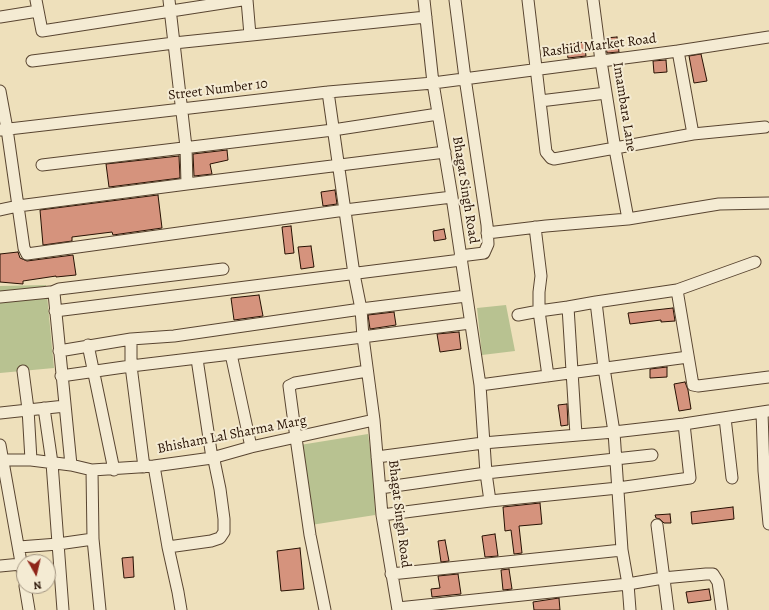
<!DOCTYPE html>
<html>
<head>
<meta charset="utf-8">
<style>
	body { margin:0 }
	#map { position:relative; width:769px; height:610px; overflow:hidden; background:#eee0bb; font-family:Alegreya,serif }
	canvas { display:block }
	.north { position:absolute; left:16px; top:554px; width:40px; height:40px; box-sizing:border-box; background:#f4ebd3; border:1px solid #a29480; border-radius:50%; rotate:172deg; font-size:11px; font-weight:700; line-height:16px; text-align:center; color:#271103 }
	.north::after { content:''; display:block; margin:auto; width:14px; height:18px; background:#8f2418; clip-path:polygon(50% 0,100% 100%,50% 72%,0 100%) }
</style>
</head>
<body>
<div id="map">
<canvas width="769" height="610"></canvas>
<div class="north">N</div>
</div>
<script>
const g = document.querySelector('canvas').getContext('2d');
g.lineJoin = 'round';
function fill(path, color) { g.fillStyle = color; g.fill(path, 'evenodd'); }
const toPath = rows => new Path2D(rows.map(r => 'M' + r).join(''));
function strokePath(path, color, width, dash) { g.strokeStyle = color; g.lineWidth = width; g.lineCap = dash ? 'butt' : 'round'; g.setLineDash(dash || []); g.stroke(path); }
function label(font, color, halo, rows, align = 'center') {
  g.font = font + ' Alegreya,serif'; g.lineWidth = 4; g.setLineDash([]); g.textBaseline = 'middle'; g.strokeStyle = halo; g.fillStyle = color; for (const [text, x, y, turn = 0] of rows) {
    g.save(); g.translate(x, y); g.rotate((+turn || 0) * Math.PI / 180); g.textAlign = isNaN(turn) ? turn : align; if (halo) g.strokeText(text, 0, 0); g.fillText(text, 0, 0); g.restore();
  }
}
fill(toPath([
	[46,285,54,368,0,373,0,286],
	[506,305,515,351,482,355,477,308],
	[368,434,374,476,375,515,311,525,300,445]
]), '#b8c291');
const building = toPath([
	[617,37,619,52,607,53,605,38,617,37],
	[584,42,586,56,568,58,566,45,584,42],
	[701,54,707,81,694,83,689,56,701,54],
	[666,60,667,72,654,73,653,61,666,60],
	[227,150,228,160,210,164,212,174,194,176,193,154,227,150],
	[179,156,180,178,109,187,106,164,179,156],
	[335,190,337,204,323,206,321,192,335,190],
	[158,195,162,228,113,235,112,232,72,237,72,241,43,245,40,210,158,195],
	[291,226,294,253,285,254,282,227,291,226],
	[444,229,446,239,434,241,433,231,444,229],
	[311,246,314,267,301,269,298,247,311,246],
	[18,252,20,258,27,261,73,255,76,275,56,277,56,276,23,281,23,284,0,282,0,254,18,252],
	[259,295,263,316,234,320,231,298,259,295],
	[673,308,675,321,661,322,661,320,630,324,628,313,673,308],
	[394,312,396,325,370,329,368,315,394,312],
	[459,332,461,349,440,352,437,334,459,332],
	[667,367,667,377,650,378,650,369,667,367],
	[685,382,688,390,691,409,679,411,674,384,685,382],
	[567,404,568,425,561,426,558,405,567,404],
	[540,503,542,524,519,526,522,553,514,554,511,530,505,531,503,507,540,503],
	[733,507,734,519,692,524,691,512,733,507],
	[670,514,671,523,664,523,660,519,656,518,655,515,670,514],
	[495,534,498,556,485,557,482,536,495,534],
	[445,540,449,561,441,562,438,541,445,540],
	[300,548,304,589,281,591,277,551,300,548],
	[133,557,134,577,124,578,122,558,133,557],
	[509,569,512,589,503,590,501,570,509,569],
	[458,574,461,594,432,597,431,589,440,588,438,576,458,574],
	[709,589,711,600,688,603,686,592,709,589],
	[559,598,560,610,534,610,533,602,559,598]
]);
fill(building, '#d5937d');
strokePath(building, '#271103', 1);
const minor = toPath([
	[36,0,42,31,242,0],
	[169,0,186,147,187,184],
	[247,0,250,35],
	[424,0,433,83,452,197,480,385,486,473,490,501],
	[455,0,465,78,487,225,488,244,484,253,460,256],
	[528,0,546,152,551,158,554,159,693,134,765,127],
	[593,0,601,61,615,149,628,219],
	[0,17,38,11],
	[678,51,693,134],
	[32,61,174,43,426,17],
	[0,91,7,129,24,248,27,254,345,210,452,197],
	[328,92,354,274,361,309,363,337,374,420,382,515,398,610],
	[540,101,606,93],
	[0,130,328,92,433,83,678,51,769,37],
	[42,165,333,130,438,114],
	[0,210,18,206,187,184,445,152],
	[487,233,546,226,628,219,719,204,769,203],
	[755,262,677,290,693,385,698,386,769,377],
	[52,292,59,289,223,269],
	[0,297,50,292,54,293,71,465],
	[55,311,461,260],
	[518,315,539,311,539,292,541,276,535,227],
	[131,339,131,366,144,467],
	[88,345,114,470],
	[59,351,131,339,174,336,361,309,466,296],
	[231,354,251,447],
	[23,371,28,409,31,460],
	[61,376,131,366,231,354,470,323],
	[548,376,539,311,568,307],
	[480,385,688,357],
	[44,408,52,463,63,610],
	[762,412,764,471,769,524],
	[0,413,65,406],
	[725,418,732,478],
	[576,435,568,307,596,302],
	[0,445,24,579],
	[377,457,483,443,614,432,684,424,769,411],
	[0,460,31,460,71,465,92,470,154,466,212,458,251,447,374,420],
	[154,466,168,547,178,592,181,610],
	[92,470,93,539,100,610],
	[380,488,486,473,652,455],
	[382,515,490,501,618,488,690,478,684,424],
	[657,525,668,610],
	[19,547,58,544,93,539],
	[168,547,211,541,220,538,224,532,224,519,220,489,214,460,212,458,197,359],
	[0,566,21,564],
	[391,574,622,550],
	[25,586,29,610],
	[398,608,628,584,663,578,706,574,713,574,718,582,722,610],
	[325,610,310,535,296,438,289,386,295,383,367,371],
	[630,610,628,584,622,550,614,432,604,368,596,302,677,290]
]);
strokePath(minor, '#594531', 13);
strokePath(minor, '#f4ebd3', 11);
label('14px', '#271103', '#f4ebd3', [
	["Rashid Market Road",599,46,-7],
	["Street Number 10",218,90,-7],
	["Imambara Lane",624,107,81],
	["Bhagat Singh Road",465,190,81],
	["Bhisham Lal Sharma Marg",232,435,-11],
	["Bhagat Singh Road",399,514,83]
]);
</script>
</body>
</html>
